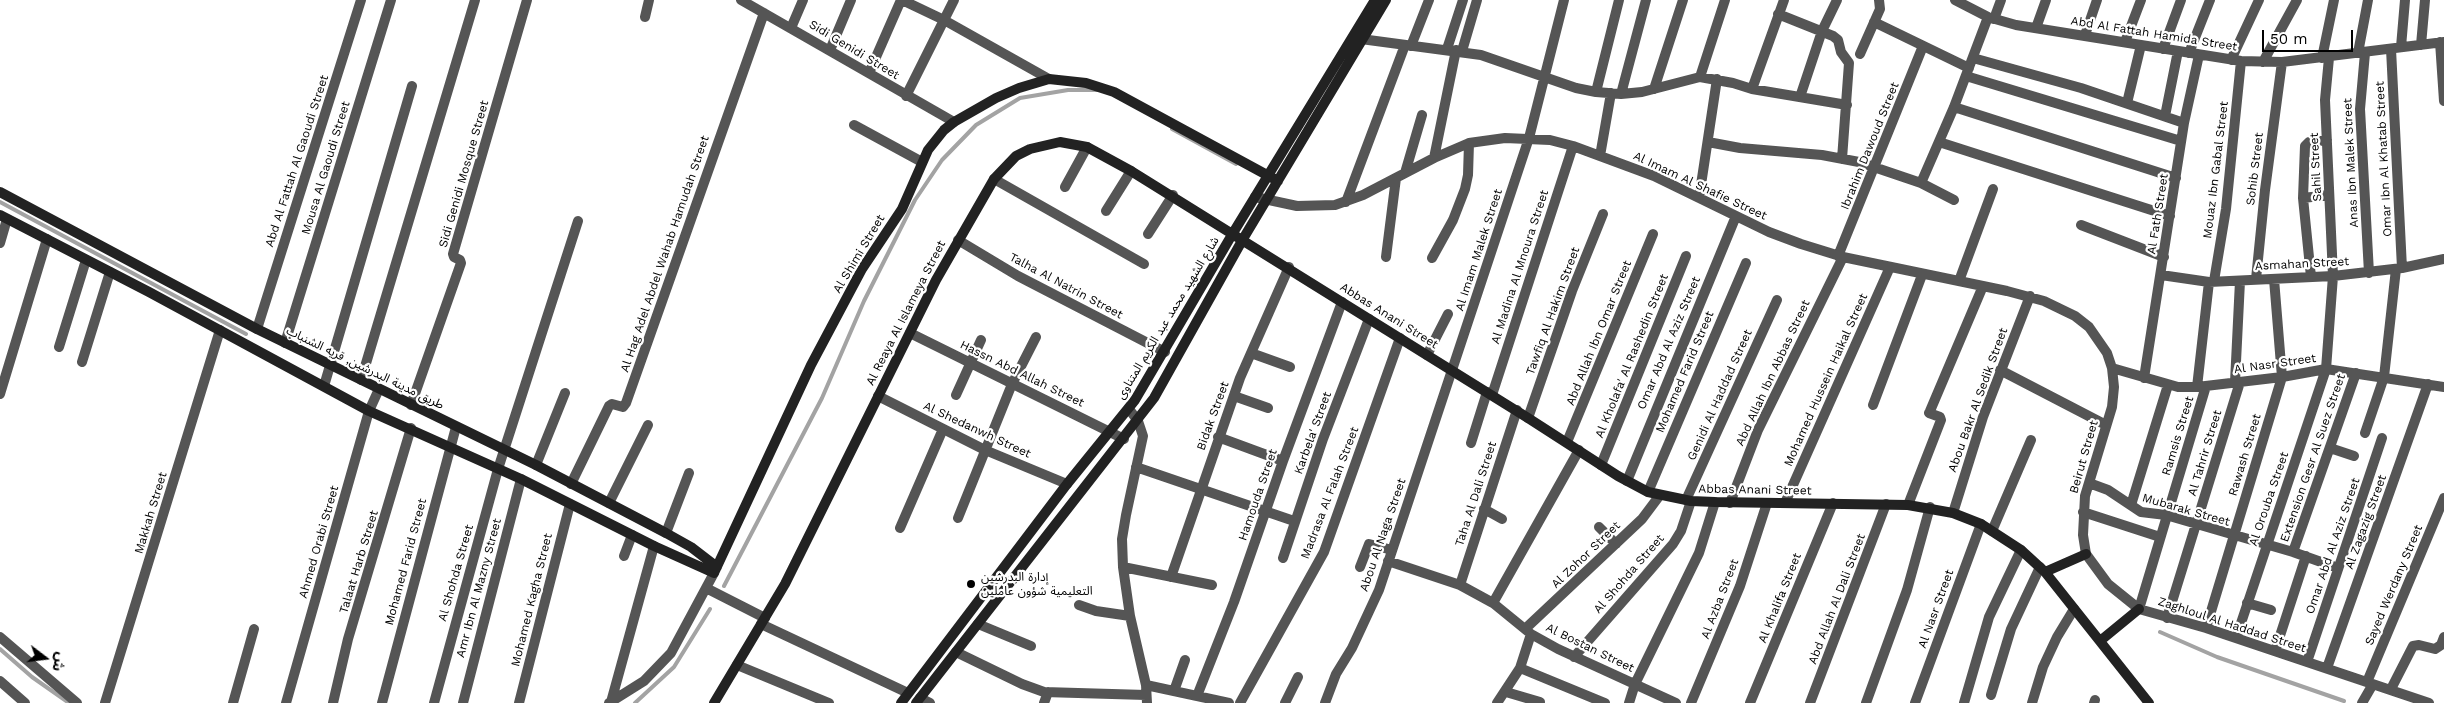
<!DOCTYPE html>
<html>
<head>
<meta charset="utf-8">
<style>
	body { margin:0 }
	#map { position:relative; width:2444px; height:703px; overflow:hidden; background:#fff; font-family:"Work Sans","Noto Sans Arabic",sans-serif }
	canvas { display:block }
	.north { position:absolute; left:20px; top:633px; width:50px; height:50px; -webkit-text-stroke:4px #fff; paint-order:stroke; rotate:105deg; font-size:14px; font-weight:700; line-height:20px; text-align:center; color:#000 }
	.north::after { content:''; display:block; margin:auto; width:18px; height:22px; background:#000; clip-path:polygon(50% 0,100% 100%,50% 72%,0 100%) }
	.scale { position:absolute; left:2262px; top:30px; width:91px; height:22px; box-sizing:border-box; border:2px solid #000; border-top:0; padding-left:6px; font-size:15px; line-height:18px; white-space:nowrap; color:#000; -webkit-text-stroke:4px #fff; paint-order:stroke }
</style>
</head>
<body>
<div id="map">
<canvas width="2444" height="703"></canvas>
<div class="north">ش</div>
<div class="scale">50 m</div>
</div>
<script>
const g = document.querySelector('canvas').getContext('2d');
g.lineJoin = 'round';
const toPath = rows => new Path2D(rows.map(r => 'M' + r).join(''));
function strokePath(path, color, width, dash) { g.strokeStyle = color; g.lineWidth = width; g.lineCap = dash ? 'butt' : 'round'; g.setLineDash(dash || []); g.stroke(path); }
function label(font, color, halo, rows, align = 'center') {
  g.font = font + ' "Work Sans","Noto Sans Arabic",sans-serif'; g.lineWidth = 4.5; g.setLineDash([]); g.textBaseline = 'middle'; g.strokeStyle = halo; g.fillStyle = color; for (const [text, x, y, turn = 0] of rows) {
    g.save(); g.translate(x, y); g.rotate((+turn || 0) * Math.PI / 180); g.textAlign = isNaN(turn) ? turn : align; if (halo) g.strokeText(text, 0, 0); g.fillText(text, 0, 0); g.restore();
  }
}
strokePath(toPath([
	[1172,129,1236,164],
	[0,202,246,334],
	[724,586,822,398,864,301,915,200,942,160,976,125,1020,98,1068,90,1098,90],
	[2160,632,2217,657,2344,701],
	[0,649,32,677,69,703],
	[635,703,674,667,710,609]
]), '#a3a3a3', 4);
strokePath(toPath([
	[741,0,954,122],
	[902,0,944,20,1049,79],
	[1955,0,1988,17,2016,25,2241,61,2282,62,2444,42],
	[1778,14,1833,36,1838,40,1841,52,1849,63,1842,159],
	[645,17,649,0],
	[1994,19,2001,0],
	[1874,22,1969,68],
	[791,28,803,0],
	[2036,28,2046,0],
	[2085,35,2097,0],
	[1361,39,1481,55,1576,88,1596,92,1621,94,1642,92,1700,77,1733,83,1752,89,1847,105],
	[2125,42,2141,0],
	[2440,42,2444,101],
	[2421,45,2425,0],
	[1411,46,1429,0],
	[2401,47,2405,0],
	[1447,49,1463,0],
	[2163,49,2181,0],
	[2391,49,2402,268],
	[830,50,851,0],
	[1462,51,1477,0],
	[2189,53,2210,0],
	[2358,53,2368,0],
	[2365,53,2360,109,2369,273],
	[1860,54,1880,9,1879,0],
	[1973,58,2081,88,2184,123],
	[2322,58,2334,0],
	[2231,60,2259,0],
	[2263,62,2297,0],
	[869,73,901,0],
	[1966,76,2181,141],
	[1700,77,1725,0],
	[1654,89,1683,0],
	[1752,89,1784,0],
	[1596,92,1619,0],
	[1621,94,1646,0],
	[906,96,954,0],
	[1800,97,1822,31,1837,0],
	[2127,103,2141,45],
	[1954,107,2176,178],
	[2165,116,2178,51],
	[854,125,922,162],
	[1708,142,1740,148,1822,155,1859,162,1921,183,1954,200],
	[1939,142,2170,216],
	[1600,156,1611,93],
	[1434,158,1456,50],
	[1405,173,1422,115],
	[994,179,1144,264],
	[1921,183,1954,107,1988,17],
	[1065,187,1087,147],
	[1255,197,1297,206,1335,205,1363,195,1434,158,1469,143,1505,138,1550,140,1573,146,1654,176,1769,232,1801,244,1843,257,2007,291,2044,301,2075,316,2089,327,2107,353,2112,368,2114,387,2112,407,2085,496,2083,535,2086,554,2108,584,2139,609,2206,628,2429,703],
	[1699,198,1717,79],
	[2303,198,2329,195],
	[1346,202,1405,45],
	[1106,211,1131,171],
	[2081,225,2164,257],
	[1148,234,1173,195],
	[958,240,1018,276,1165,352],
	[0,243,7,219],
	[1838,256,1923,46],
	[1386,257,1396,178],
	[1432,258,1453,220,1465,189,1468,175,1469,143],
	[2161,275,2209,282,2333,276,2402,268,2444,259],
	[2311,277,2303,198,2305,146,2309,142,2327,140],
	[2256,279,2265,190,2282,62],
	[1959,281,1993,189],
	[2214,281,2226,209,2241,61],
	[257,329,361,0],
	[910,333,1124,439],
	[285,343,391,0],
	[59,347,86,260],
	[1251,353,1290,367],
	[1427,355,1448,314],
	[82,362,110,272],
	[2112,368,2178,387,2197,387,2282,377,2326,369,2444,387],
	[2000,370,2106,425],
	[2144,378,2184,123,2199,55],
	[361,380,475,0],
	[2235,382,2240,281],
	[324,386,412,86],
	[2197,387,2209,282],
	[0,394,47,239],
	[956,395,981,340],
	[1492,395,1573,146],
	[878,396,985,450,1067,484],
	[1234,396,1268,408],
	[411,405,461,263,460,260,454,257,453,254,527,0],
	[1873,405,1922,275],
	[1129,409,1138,421,1143,436,1126,515,1122,539,1123,567,1130,616,1146,685,1147,703],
	[1528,418,1572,291,1603,214],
	[2365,433,2384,377,2396,269],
	[1218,437,1283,461],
	[1567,442,1653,234],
	[1471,443,1487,392],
	[2330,448,2354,456],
	[536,465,565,393],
	[1601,465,1686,256],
	[1136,467,1294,521],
	[1627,481,1736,216],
	[2089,483,2108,490,2141,512,2166,515,2293,552,2338,568],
	[571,484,609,406,612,404,623,407,626,403,764,13],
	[1648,492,1746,263],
	[1686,500,1777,300],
	[609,503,648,425],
	[1730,503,1758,430,1843,257],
	[1785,503,1890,267],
	[1908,505,1941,420,1940,417,1929,413,1930,411,1983,286],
	[2131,505,2168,385],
	[1484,509,1502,519],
	[2083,512,2160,537],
	[1953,513,1983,417,2030,296],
	[958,518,1012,384,1036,337],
	[1599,527,1616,544],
	[900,528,943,429],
	[1992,531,2031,440],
	[666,533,689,473],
	[2293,552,2356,373],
	[624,556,632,535],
	[1283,558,1323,439,1369,319],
	[1388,561,1460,585,1493,603,1531,634,1558,649,1676,703],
	[1123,567,1212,585],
	[1360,567,1369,544,1392,550],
	[1171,577,1240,378,1289,267],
	[1460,585,1517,410],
	[706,588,765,618],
	[1493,603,1579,450],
	[2247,603,2271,610],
	[1079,605,1096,611,1130,616],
	[2139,609,2206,386],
	[2167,618,2240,382],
	[761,624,908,693],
	[978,624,1031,646],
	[2206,628,2282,377,2274,279],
	[1525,629,1642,519,1660,495],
	[0,637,77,703],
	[2236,638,2326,369,2333,276,2325,100,2329,58],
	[2275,651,2306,556],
	[956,652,1022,684,1044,692,1146,695],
	[1574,657,1673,544,1681,531,1691,501],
	[2307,662,2382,438],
	[737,665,829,703],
	[1520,668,1605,703],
	[2327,668,2428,384],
	[0,681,25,703],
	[2367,682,2444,498],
	[1146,685,1229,703],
	[2391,689,2413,646,2419,645,2435,649,2441,645,2444,637],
	[1174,691,1185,660],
	[1506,692,1540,702],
	[1991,695,2011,629,2040,567],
	[1197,696,1234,602,1283,461,1342,302],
	[920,698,930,703],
	[611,702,654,546],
	[105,703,220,330],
	[233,703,254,629],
	[286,703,369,411,379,389],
	[333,703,348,639,411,428],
	[382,703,456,427],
	[434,703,498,469,578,221],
	[463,703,521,479],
	[519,703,570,504],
	[609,703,644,681,671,653,714,573],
	[1044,703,1048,692],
	[1240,703,1324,552,1400,338],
	[1285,703,1298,677],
	[1325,703,1336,674,1352,648,1379,590,1529,138,1564,0],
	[1497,703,1520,668,1531,634],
	[1629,703,1635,684,1699,553,1715,502],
	[1691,703,1740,586,1767,503],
	[1750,703,1833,503],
	[1810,703,1886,504],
	[1866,703,1907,590,1930,507],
	[1915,703,1981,524],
	[1964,703,1989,617,2021,550],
	[2032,703,2043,667,2057,637,2074,609],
	[2094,703,2095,700],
	[2362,703,2373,684]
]), '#555', 10);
strokePath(toPath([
	[0,192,257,329,536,465,666,533,691,547,717,567],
	[0,215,149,292,369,411,521,479,654,546,714,573,811,365,862,269,902,209,928,150,944,130,954,122,996,98,1019,88,1049,79,1086,83,1114,92,1278,181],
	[2045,572,2086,554],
	[2100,641,2139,609],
	[714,703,785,584,936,280,994,179,1016,156,1030,149,1060,142,1087,147,1131,171,1528,418,1618,476,1648,492,1691,501,1715,502,1908,505,1953,513,1981,524,2021,550,2045,572,2149,703],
	[901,703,1067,484,1135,400,1233,233,1375,0],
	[916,703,1154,398,1243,239,1386,0]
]), '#222', 10);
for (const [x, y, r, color] of [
	[971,584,5,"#000"]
]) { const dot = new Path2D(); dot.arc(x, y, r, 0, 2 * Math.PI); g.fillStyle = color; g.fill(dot); strokePath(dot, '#fff', 2); }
label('12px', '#000', '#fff', [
	["Abd Al Fattah Hamida Street",2154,34,9],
	["Sidi Genidi Street",854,50,31],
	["Ibrahim Dawoud Street",1870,146,-68],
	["Omar Ibn Al Khatab Street",2384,159,-93],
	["Abd Al Fattah Al Gaoudi Street",297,161,-72],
	["Anas Ibn Malek Street",2351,163,-93],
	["Sahil Street",2316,167,-93],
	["Mousa Al Gaoudi Street",326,168,-73],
	["Sohib Street",2255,169,-83],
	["Mouaz Ibn Gabal Street",2216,170,-83],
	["Sidi Genidi Mosque Street",464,174,-74],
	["Al Imam Al Shafie Street",1700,186,25],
	["Al Fath Street",2158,214,-81],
	["Al Imam Malek Street",1479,250,-72],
	["Al Hag Adel Abdel Wahab Hamudah Street",665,254,-71],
	["Al Shimi Street",859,254,-59],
	["Asmahan Street",2302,264,-3],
	["Al Madina Al Mnoura Street",1520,267,-72],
	["Talha Al Natrin Street",1066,286,28],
	["Tawfiq Al Hakim Street",1553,311,-70],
	["Al Reaya Al Islameya Street",906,313,-63],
	["Abbas Anani Street",1389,316,32],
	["شارع الشهيد محمد عبد الكريم المتناوى",1168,318,-59],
	["Abd Allah Ibn Omar Street",1599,333,-68],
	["Omar Abd Al Aziz Street",1669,343,-67],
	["Al Kholafa' Al Rashedin Street",1632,356,-68],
	["Al Nasr Street",2275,364,-8],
	["طريق مدينة البدرشين, قريه الشنباب",365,368,26],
	["Mohamed Farid Street",1685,372,-67],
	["Abd Allah Ibn Abbas Street",1773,373,-65],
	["Hassn Abd Allah Street",1022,374,26],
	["Mohamed Hussein Haikal Street",1826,380,-66],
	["Genidi Al Haddad Street",1720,395,-66],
	["Abou Bakr Al Sedik Street",1978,400,-70],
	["Bidak Street",1213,416,-70],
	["Al Shedanwh Street",977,430,25],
	["Karbela' Street",1313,433,-70],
	["Ramsis Street",2178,436,-73],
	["Al Tahrir Street",2205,453,-73],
	["Rawash Street",2245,455,-73],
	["Beirut Street",2084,457,-74],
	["Extension Gesr Al Suez Street",2313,458,-71],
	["Abbas Anani Street",1755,490,1],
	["Madrasa Al Falah Street",1330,493,-69],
	["Taha Al Dali Street",1476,494,-72],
	["Hamouda Street",1258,495,-71],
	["Al Orouba Street",2269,499,-71],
	["Mubarak Street",2186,510,16],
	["Makkah Street",151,513,-73],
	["Al Zagazig Street",2366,522,-70],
	["Abou Al Naga Street",1383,535,-71],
	["Ahmed Orabi Street",319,542,-74],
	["Omar Abd Al Aziz Street",2333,546,-71],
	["Al Zohor Street",1586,555,-44],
	["Talaat Harb Street",359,562,-73],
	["Mohamed Farid Street",406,562,-75],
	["Al Shohda Street",456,573,-74],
	["Al Shohda Street",1629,574,-49],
	["Sayed Werdany Street",2394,585,-67],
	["Amr Ibn Al Mazny Street",479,588,-75],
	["Al Khalifa Street",1780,598,-68],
	["Al Azba Street",1720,599,-69],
	["Abd Allah Al Dali Street",1837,599,-69],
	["Mohamed Kagha Street",532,600,-76],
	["Al Nasr Street",1936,609,-70],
	["Zaghloul Al Haddad Street",2232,625,18],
	["Al Bostan Street",1590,648,26]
]);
label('12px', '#000', '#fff', [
	["إدارة البدرشين",981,577],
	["التعليمية شؤون عاملين",981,591]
], 'left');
</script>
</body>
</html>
